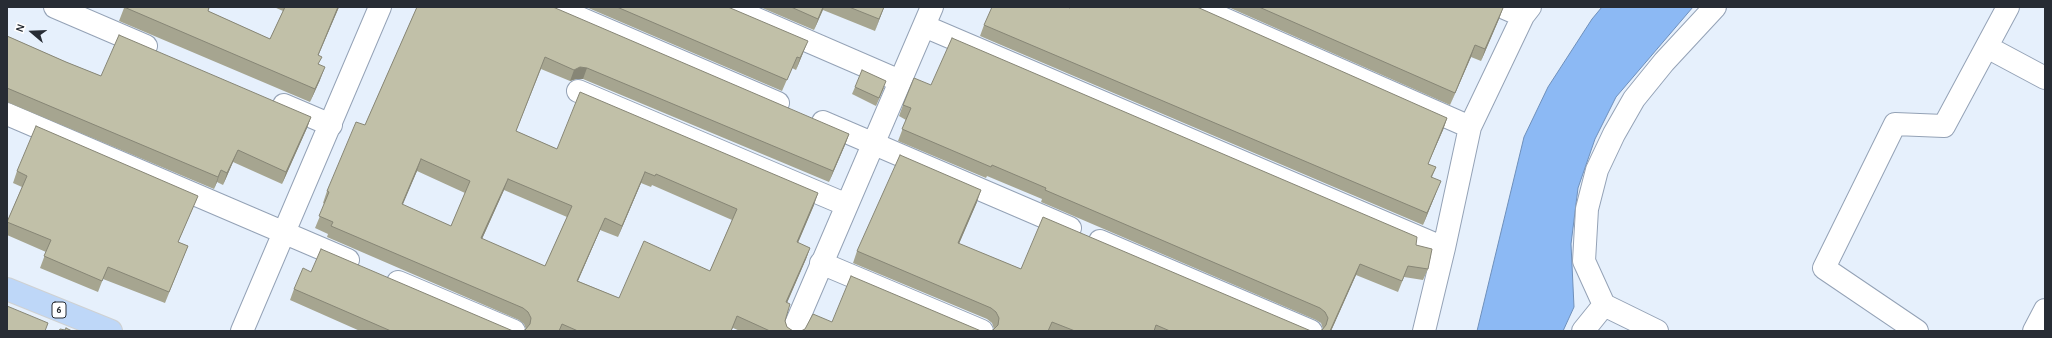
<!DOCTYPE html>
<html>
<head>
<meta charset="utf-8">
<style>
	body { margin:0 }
	#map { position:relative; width:2052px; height:338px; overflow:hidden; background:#e6f0fc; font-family:"Alegreya Sans",sans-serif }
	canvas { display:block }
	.frame { position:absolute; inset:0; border:8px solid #272c34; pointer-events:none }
	.north { position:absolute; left:12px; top:12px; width:40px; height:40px; -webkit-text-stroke:3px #fff; paint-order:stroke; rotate:289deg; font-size:11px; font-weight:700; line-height:16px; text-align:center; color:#272c34 }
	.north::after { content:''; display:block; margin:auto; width:14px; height:18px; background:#272c34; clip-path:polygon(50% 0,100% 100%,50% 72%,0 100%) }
</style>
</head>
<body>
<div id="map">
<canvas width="2052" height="338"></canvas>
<div class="frame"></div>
<div class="north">N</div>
</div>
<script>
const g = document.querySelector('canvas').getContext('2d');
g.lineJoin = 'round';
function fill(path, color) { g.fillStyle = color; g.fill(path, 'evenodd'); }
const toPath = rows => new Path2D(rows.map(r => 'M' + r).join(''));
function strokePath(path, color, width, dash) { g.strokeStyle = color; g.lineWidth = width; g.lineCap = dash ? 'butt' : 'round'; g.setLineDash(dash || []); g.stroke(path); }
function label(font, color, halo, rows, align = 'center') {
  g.font = font + ' "Alegreya Sans",sans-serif'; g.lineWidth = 4; g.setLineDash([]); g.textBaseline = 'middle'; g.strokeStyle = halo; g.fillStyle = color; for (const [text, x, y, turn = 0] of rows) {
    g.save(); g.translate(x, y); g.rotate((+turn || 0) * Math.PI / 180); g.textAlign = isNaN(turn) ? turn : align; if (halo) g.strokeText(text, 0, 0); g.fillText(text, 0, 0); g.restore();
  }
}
const water = toPath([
	[1602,7,1693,7,1616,97,1595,139,1578,188,1571,244,1574,307,1563,331,1477,331,1524,137,1548,87,1592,19,1602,7]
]);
fill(water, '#8cb9f4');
strokePath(water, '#6e8fba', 1);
const street = toPath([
	[55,7,146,46],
	[554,7,778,103],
	[729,7,900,81],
	[1197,7,1470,127],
	[1502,7,1523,16],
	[924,26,1444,248],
	[1987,47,2045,78],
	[578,91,847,205],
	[284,105,331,125],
	[7,114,348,260],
	[823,122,1070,228],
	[1100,241,1311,331],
	[821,263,982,331],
	[398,282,514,331],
	[242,331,380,7],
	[793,331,932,7],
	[1424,331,1444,248,1470,127,1523,16,1530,7],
	[1583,331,1604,305],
	[1657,331,1604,305,1584,261,1587,209,1597,170,1614,134,1634,99,1664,62,1715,7],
	[1917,331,1824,268,1895,124,1944,126,2008,7],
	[2034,331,2045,310]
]);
const primary = toPath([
	[7,289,111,331]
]);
strokePath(street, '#94a2b6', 24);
strokePath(primary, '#cfd1d2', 24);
strokePath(street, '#fff', 22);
strokePath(primary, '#bed7f8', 22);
fill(toPath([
	[121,7,210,7,208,11,270,39,283,11,274,7,339,7,318,55,320,80,310,102,119,21,124,8],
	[417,7,849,134,845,145,829,182,583,79,576,79,570,81,541,69,516,131,557,149,814,205,798,243,810,248,806,259,787,303,785,321,787,327,793,331,740,331,733,328,731,331,522,331,526,329,524,324,519,320,327,237,328,234,315,228,325,204,323,203,327,191,365,125],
	[417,171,465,193,451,226,402,205],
	[641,183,651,187,652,185,732,220,710,271,619,298,578,281,600,230,618,237],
	[504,190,567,217,545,266,482,239],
	[586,7,728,7,803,53,796,70,792,68,782,91],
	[760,7,884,7,875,31,823,10,814,30],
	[1228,7,1503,7,1499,19,1481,61,1471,57,1450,105],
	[1070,8,1447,118,1443,130,1428,164,1436,167,1432,177,1436,193,1423,225,980,36,984,25],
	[7,36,66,62,101,76,311,117,307,128,282,184,233,162,223,185,217,182,214,189,7,102],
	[931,85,1416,245,1428,269,1423,280,1404,277,1398,292,1356,275,1331,331,1319,331,1323,329,1321,323,1316,320,1041,202,1042,199,987,176,986,178,898,141,906,120,899,116,903,105],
	[855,87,884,88,876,106,852,94],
	[17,171,193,207,178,242,188,246,165,303,103,279,98,292,40,268,46,252,7,235,7,222,22,187,13,183],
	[977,202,959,244,1021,269,1311,331,990,331,994,329,992,323,987,319,853,263,857,251],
	[311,272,514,331,360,331,290,300,294,289]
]), '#a6a590');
fill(toPath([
	[338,7,339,7,313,68,318,55],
	[823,7,824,7,814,30,818,19],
	[884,7,875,31,879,19],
	[1503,8,1499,19,1481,61,1485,49],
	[808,41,803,53,796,70,800,58],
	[1475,45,1471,57,1450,105],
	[325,67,320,80,310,102,315,89],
	[580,67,587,68,583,79,576,79,570,81,574,70],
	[311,117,307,128,282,184,286,172],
	[1447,118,1443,130,1423,175,1428,164],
	[849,134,845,145,829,182,833,171],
	[238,150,233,162,223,185,227,173],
	[421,159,417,171,398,216,402,204],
	[221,170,217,182,214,189,218,177],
	[645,172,641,183,618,237,622,226],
	[508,179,504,190,477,250,481,238],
	[1441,181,1436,193,1423,225,1427,213],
	[981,190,977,202,954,255,958,243],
	[818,193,814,205,793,254,797,242],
	[198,196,193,207,173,253,178,242],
	[605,218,600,230,573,292,577,281],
	[810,248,806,259,782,314,786,302],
	[1360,264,1356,275,1331,331,1330,331]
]), '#878676');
const building = toPath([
	[124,7,209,7,208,11,270,39,285,7,338,7,318,55,322,57,318,64,325,67,315,89,124,7],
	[417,7,553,7,849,134,833,171,587,68,580,67,574,70,545,57,516,131,557,149,580,92,818,193,797,242,810,248,786,302,790,304,785,321,787,327,793,331,770,331,737,316,731,331,578,331,562,324,559,331,522,331,525,330,530,324,531,318,528,312,523,308,331,226,333,222,319,216,329,192,327,191,356,122,365,125,417,7],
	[421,159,470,181,451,226,402,204,421,159],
	[645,172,655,176,656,174,737,209,710,271,644,241,619,298,577,281,605,218,622,226,645,172],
	[508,179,572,206,545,266,481,238,508,179],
	[617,7,728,7,808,41,800,58,797,57,787,80,617,7],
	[791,7,823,7,818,19,791,7],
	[849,7,884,7,879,19,849,7],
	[992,7,1067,7,1070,8,1071,7,1197,7,1447,118,1428,164,1436,167,1431,177,1441,181,1427,213,984,25,992,7],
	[1259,7,1503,7,1503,8,1485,49,1475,45,1455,93,1259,7],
	[119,35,311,117,286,172,238,150,227,173,221,170,218,177,7,88,7,36,66,62,101,76,119,35],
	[952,38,1417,237,1416,245,1432,249,1428,269,1408,266,1402,281,1360,264,1330,331,1319,331,1322,330,1326,325,1328,318,1325,312,1320,308,1045,190,1046,188,992,165,991,167,902,129,911,108,903,105,914,78,931,85,952,38],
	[862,70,886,81,879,98,855,87,862,70],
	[36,126,198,196,178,242,188,246,169,292,108,267,102,281,44,256,51,240,7,222,27,176,17,171,36,126],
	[900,155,981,190,958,243,1021,269,1043,217,1311,331,1170,331,1156,325,1154,331,1075,331,1052,322,1048,331,990,331,993,330,998,325,999,318,996,312,991,308,857,251,900,155],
	[321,249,513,331,514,331,391,331,294,289,303,268,311,272,321,249],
	[851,276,981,331,801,331,805,329,813,314,832,322,851,276],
	[7,306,48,323,45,331,9,331,7,330,7,306],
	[66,328,72,331,59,331,60,329,65,330,66,328]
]);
fill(building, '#c1c0a8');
strokePath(building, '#878676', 1);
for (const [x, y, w] of [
	[59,310,14]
]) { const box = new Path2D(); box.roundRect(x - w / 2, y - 8, w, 16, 3); g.fillStyle = '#fff'; g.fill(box); strokePath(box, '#272c34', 1); }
label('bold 10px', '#272c34', null, [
	["6",59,310]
]);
</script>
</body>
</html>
